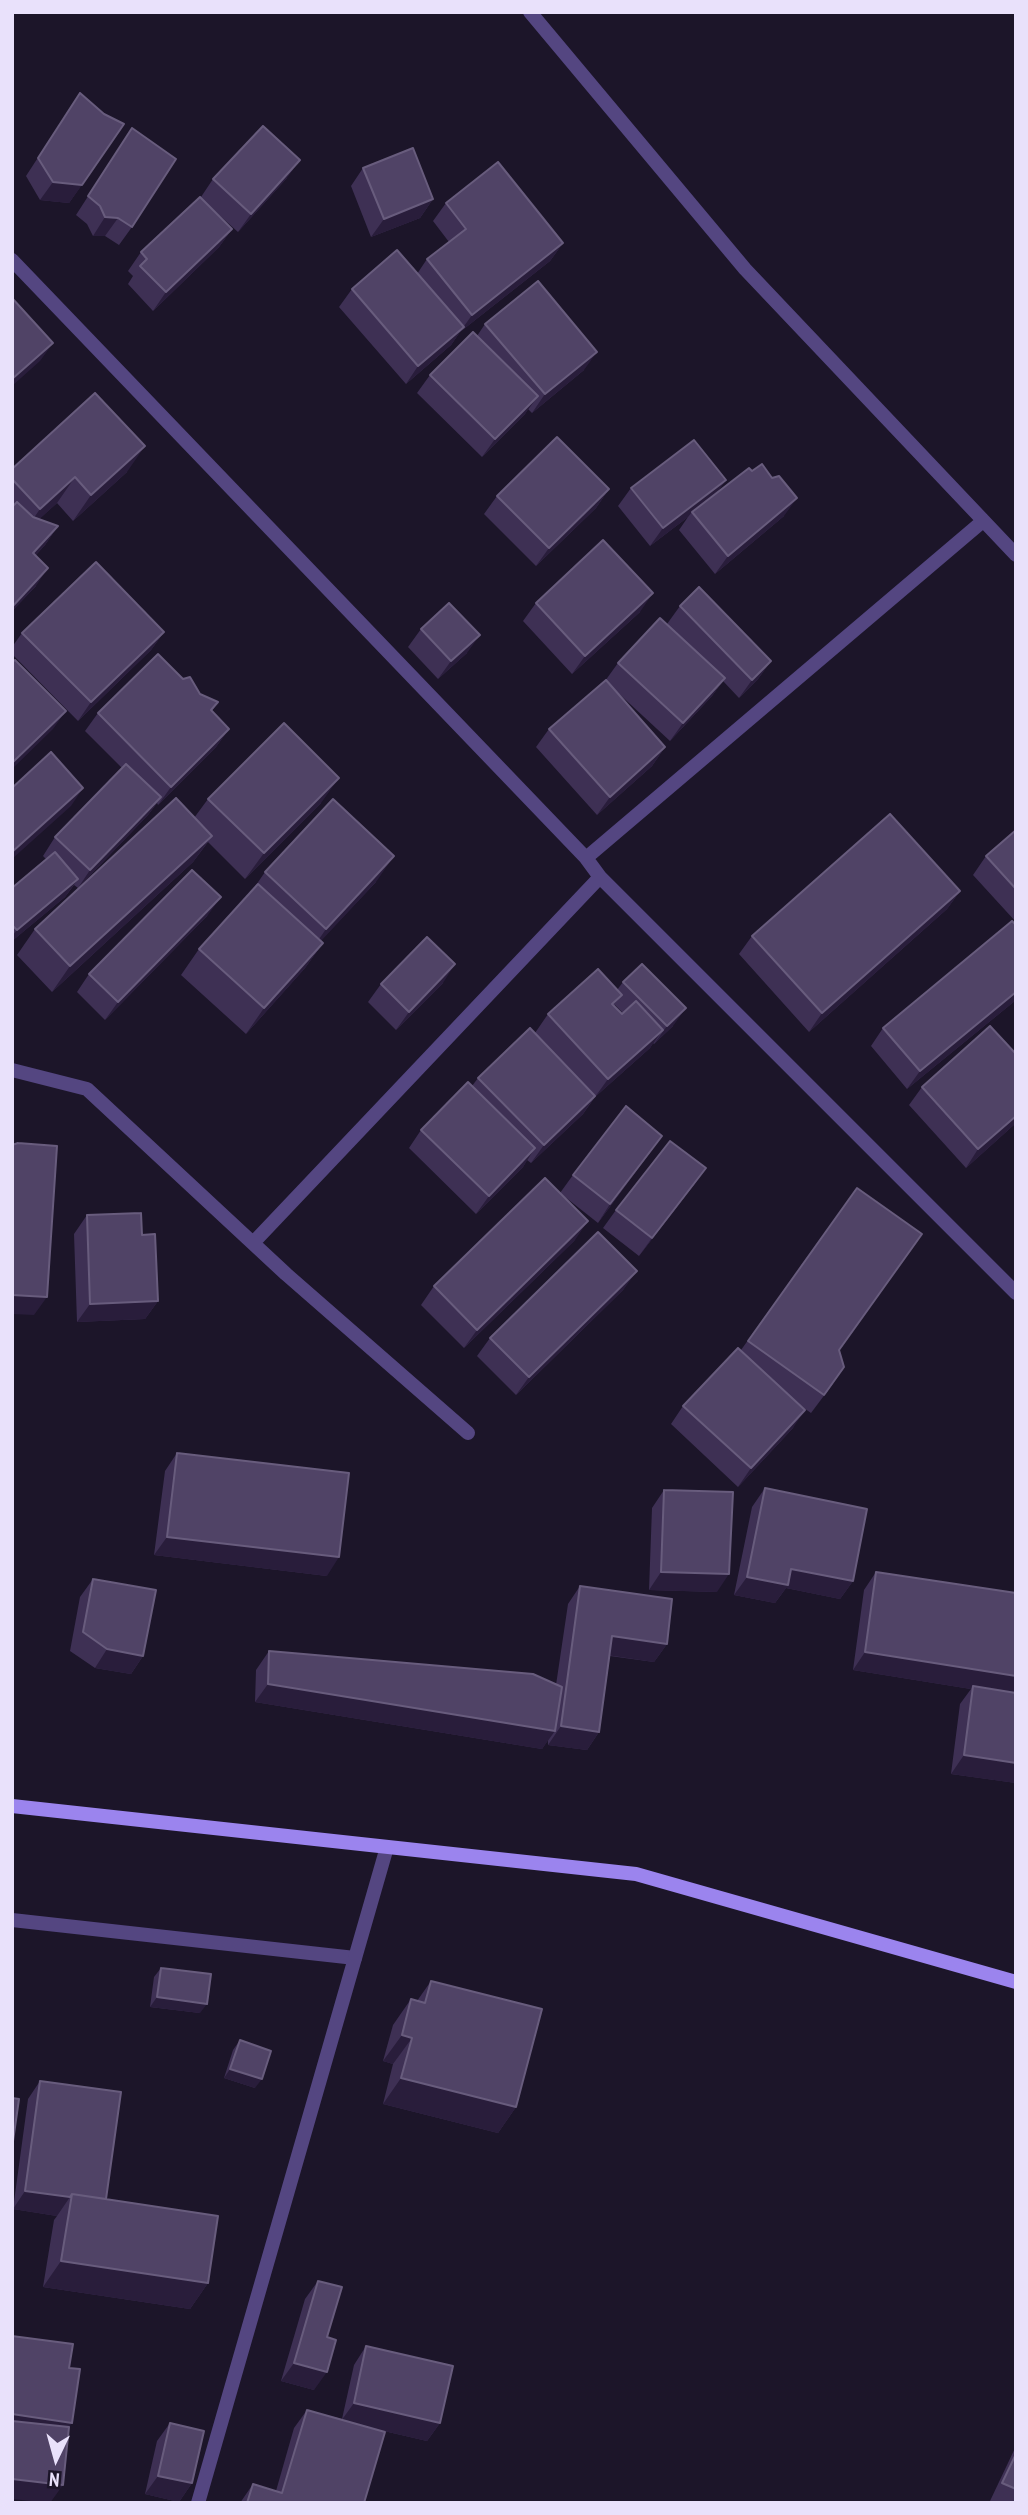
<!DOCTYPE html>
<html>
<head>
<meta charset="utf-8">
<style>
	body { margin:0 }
	#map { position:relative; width:1028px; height:2515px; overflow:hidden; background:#1c1529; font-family:"PT Sans Narrow",sans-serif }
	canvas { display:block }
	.frame { position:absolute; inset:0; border:14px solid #e9e1fb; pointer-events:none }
	.north { position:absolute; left:21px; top:2424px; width:70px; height:70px; -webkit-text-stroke:5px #1c1529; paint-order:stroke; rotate:185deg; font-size:19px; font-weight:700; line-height:28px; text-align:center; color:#e9e1fb }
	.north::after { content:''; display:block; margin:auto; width:24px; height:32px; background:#e9e1fb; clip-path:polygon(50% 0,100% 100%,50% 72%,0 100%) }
</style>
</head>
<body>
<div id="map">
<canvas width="1028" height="2515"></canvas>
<div class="frame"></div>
<div class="north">N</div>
</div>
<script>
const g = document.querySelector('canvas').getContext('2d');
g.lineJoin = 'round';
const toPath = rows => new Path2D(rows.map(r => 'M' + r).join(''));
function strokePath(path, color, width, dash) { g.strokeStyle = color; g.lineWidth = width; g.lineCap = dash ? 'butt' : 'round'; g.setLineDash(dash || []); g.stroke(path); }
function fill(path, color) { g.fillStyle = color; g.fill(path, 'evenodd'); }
strokePath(toPath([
	[12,1920,355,1958]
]), '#544681', 14);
strokePath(toPath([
	[530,12,745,269,1016,555],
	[12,260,586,858,600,877,1016,1293],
	[586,858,983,521],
	[12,1070,87,1089,286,1274,468,1433],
	[253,1243,600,877],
	[198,2503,387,1847]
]), '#544681', 14);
strokePath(toPath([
	[12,1806,636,1874,1016,1982]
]), '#9b84ee', 14);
fill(toPath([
	[80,93,104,114,124,124,69,203,40,200,26,176],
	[132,128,132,227,119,245,105,236,93,236,87,224,76,215],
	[363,168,433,199,420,218,371,237,351,186],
	[287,178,238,232,208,205,232,229,219,247,153,311,128,284,133,276,128,271,141,252,201,197,213,179],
	[446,203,563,243,550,261,460,332,451,345,406,384,339,307,352,289,417,274,427,259,449,242,433,221],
	[485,324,584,370,532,413,528,409,525,414,482,457,417,393,430,375,477,336],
	[12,469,127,472,73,521,57,503,39,519,58,526,45,545,35,556,36,586,12,611],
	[726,480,717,492,784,516,715,574,679,530,688,517,650,546,618,506,631,488],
	[609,489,596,508,536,566,484,514,497,496],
	[536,603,640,612,572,674,523,621],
	[680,606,771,661,758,679,739,698,723,681,712,696,670,741,616,691,665,747,652,766,597,815,536,747,549,729,605,681,618,663,667,624],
	[421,629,467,653,438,679,408,647],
	[164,632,151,650,78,721,12,654,12,647,22,633],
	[183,679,200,694,218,702,212,711,229,729,216,747,158,805,157,803,148,815,78,888,74,885,65,897,12,941,12,888,46,859,43,856,55,837,122,768,85,731,98,713],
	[208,799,321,803,245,879,208,842,193,862,52,992,17,955,35,929,194,818],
	[1016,830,1016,922,973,875,986,856],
	[265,872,376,882,321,940,323,943,305,968,246,1034,181,975,199,949,252,891],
	[960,891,947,909,809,1032,739,954,752,936],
	[208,915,105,1020,77,992,89,974],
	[623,982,673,1026,654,1044,653,1043,650,1048,595,1097,583,1114,531,1163,527,1160,523,1167,476,1214,409,1148,421,1130,472,1086,478,1078,556,1055,535,1033,548,1014,617,990],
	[615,1005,623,1013,622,1014,614,1006],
	[443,983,396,1030,368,1002,381,984],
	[1016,1000,907,1089,871,1046,883,1028],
	[1016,1054,1016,1123,966,1168,909,1105,922,1087],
	[662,1136,598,1223,560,1193,573,1175],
	[706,1168,693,1186,639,1256,603,1228,616,1210],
	[857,1188,839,1350,832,1385,811,1413,801,1406,793,1428,738,1487,671,1424,683,1406,741,1350],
	[87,1215,142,1235,158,1301,145,1319,77,1322,74,1234],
	[575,1240,464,1348,421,1305,434,1286],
	[624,1289,516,1395,477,1356,490,1338],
	[177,1453,327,1576,154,1555,165,1471],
	[765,1488,853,1581,840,1599,786,1588,775,1603,734,1595,752,1507],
	[664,1490,717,1592,649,1590,652,1508],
	[876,1572,1016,1593,1016,1783,951,1774,960,1704,971,1689,853,1670,864,1590],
	[93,1579,143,1656,131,1674,95,1668,70,1651,80,1597],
	[580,1586,667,1644,654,1662,610,1656,599,1732,587,1750,548,1745,548,1740,542,1749,255,1702,256,1670,269,1651,556,1685,568,1604],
	[161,1968,200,2013,150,2007,154,1977],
	[431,1981,516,2107,498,2133,383,2104,393,2064,383,2061,393,2025,411,1999,417,2001],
	[240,2040,255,2088,224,2078,233,2050],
	[40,2081,106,2199,208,2283,190,2309,43,2287,54,2220,57,2216,13,2209,28,2099],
	[318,2281,327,2337,314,2390,281,2381,305,2299],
	[366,2346,440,2423,427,2441,371,2428,364,2503,240,2503,253,2484,276,2491,294,2428,307,2410,342,2419,354,2365],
	[170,2423,192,2483,179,2502,145,2494,157,2441],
	[1016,2446,1016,2503,992,2503,990,2501]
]), '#3e3054');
fill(toPath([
	[300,160,287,178,238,232,251,214],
	[53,182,82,185,69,203,40,200],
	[433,199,420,218,371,237,384,219],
	[105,217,118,218,105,236,93,236],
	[232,229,219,247,153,311,166,292],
	[563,243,550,261,460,332,451,345,406,384,418,366,462,329,472,315],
	[53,343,40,361,12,386,12,379],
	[597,352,584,370,532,413,545,394],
	[538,396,525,414,482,457,495,439],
	[145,446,127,472,73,521,91,495],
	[75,477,57,503,22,535,40,509],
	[726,480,713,498,692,512,688,517,650,546,663,528],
	[609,489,596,508,536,566,549,548],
	[797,498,784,516,715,574,728,556],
	[58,526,45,545,20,572,33,553],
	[48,568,36,586,12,611,12,607],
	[653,593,640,612,572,674,585,656],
	[164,632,151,650,78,721,91,702],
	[480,635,467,653,438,679,451,661],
	[771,661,758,679,739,698,752,680],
	[725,678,712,696,670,741,683,723],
	[66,711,53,729,12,769,12,763],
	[229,729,216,747,158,805,171,787],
	[665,747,652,766,597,815,610,797],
	[339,778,321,803,245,879,264,853],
	[83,788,71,806,12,859,12,852],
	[161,797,148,815,78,888,90,870],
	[212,836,193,862,52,992,70,966],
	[394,856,376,882,308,955,326,929],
	[78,879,65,897,12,941,12,936,17,930],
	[960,891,947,909,809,1032,822,1013],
	[221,897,208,915,105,1020,118,1002],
	[323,943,305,968,246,1034,264,1008],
	[455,964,443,983,396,1030,409,1012],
	[1016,992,1016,1000,907,1089,920,1071],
	[686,1008,673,1026,654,1044,667,1026],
	[663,1030,650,1048,595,1097,608,1079],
	[595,1096,583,1114,531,1163,544,1145],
	[1016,1116,1016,1123,966,1168,978,1149],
	[662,1136,649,1154,598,1223,610,1204],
	[535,1148,523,1167,476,1214,489,1196],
	[706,1168,693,1186,639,1256,652,1238],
	[588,1221,575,1240,464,1348,477,1330],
	[637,1271,624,1289,516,1395,529,1377],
	[12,1295,47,1297,34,1315,12,1314],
	[158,1301,145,1319,77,1322,90,1304],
	[805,1410,793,1428,738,1487,751,1468],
	[167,1537,339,1557,327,1576,154,1555],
	[791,1569,853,1581,840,1599,786,1588,775,1603,734,1595,747,1577],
	[661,1572,729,1574,717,1592,649,1590],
	[612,1636,667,1644,654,1662,600,1654],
	[107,1649,143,1656,131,1674,95,1668],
	[865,1652,1016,1676,1016,1696,973,1686,971,1689,853,1670],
	[268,1684,555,1731,542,1749,255,1702],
	[561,1726,599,1732,587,1750,548,1745],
	[964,1755,1016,1763,1016,1783,951,1774],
	[157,1997,207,2004,200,2013,150,2007],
	[402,2035,412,2038,393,2064,383,2061],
	[230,2069,262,2079,255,2088,224,2078],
	[401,2078,516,2107,498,2133,383,2104],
	[25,2191,70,2197,57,2216,13,2209],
	[61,2261,208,2283,190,2309,43,2287],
	[294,2363,327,2372,314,2390,281,2381],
	[354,2403,440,2423,427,2441,341,2421],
	[12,2414,72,2423,59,2441,12,2434],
	[158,2476,192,2483,179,2502,145,2494],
	[12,2479,63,2485,50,2503,12,2499]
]), '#291d3b');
const building = toPath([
	[80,93,104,114,124,124,82,185,53,182,38,158,80,93],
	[263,126,300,160,251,214,213,179,263,126],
	[132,128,176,159,132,227,118,218,105,217,100,206,88,196,132,128],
	[413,148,433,199,384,219,363,168,413,148],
	[498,162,563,243,472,315,427,259,466,229,446,203,498,162],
	[200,197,232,229,166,292,140,266,147,259,141,252,200,197],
	[397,250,464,327,418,366,352,289,397,250],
	[538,281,597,352,545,394,485,324,538,281],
	[12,298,53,343,12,379,12,298],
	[473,332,538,396,495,439,430,375,473,332],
	[95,393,145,446,91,495,75,477,40,509,12,479,12,469,95,393],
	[557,437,609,489,549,548,497,496,557,437],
	[694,440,726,480,663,528,631,488,694,440],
	[762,464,772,478,779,476,797,498,728,556,692,512,749,468,752,471,762,464],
	[17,502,33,517,58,526,33,553,48,568,12,607,12,507,17,502],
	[603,540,653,593,585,656,536,603,603,540],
	[96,562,164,632,91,702,22,633,96,562],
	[699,587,771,661,752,680,680,606,699,587],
	[449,603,480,635,451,661,421,629,449,603],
	[660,618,725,678,683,723,618,663,660,618],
	[158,654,183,679,190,677,200,694,218,702,211,710,229,729,171,787,98,713,158,654],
	[15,660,66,711,12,763,12,662,15,660],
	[606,680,665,747,610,797,549,729,606,680],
	[284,723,339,778,264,853,208,799,284,723],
	[51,752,83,788,12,852,12,788,51,752],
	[126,764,161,797,90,870,55,837,126,764],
	[176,798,212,836,70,966,35,929,176,798],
	[333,799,394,856,326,929,265,872,333,799],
	[890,814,960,891,822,1013,752,936,890,814],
	[1016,830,1016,889,986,856,1016,830],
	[55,852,78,879,17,930,12,925,12,888,55,852],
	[192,870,221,897,118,1002,89,974,192,870],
	[258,884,323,943,264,1008,199,949,258,884],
	[1012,921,1016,925,1016,992,920,1071,883,1028,1012,921],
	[427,937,455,964,409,1012,381,984,427,937],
	[642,964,686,1008,667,1026,623,982,642,964],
	[598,969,622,995,612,1004,622,1014,636,1001,663,1030,608,1079,548,1014,598,969],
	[990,1026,1016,1054,1016,1116,978,1149,922,1087,990,1026],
	[530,1028,595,1096,544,1145,478,1078,530,1028],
	[468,1082,535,1148,489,1196,421,1130,468,1082],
	[626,1106,662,1136,610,1204,573,1175,626,1106],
	[670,1141,706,1168,652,1238,616,1210,670,1141],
	[18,1143,57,1146,47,1297,12,1295,12,1145,18,1143],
	[545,1178,588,1221,477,1330,434,1286,545,1178],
	[857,1188,922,1234,839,1350,844,1367,824,1395,748,1341,857,1188],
	[141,1213,142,1235,155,1234,158,1301,90,1304,87,1215,141,1213],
	[598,1232,637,1271,529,1377,490,1338,598,1232],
	[738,1348,805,1410,751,1468,683,1406,738,1348],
	[177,1453,349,1473,339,1557,167,1537,177,1453],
	[765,1488,867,1509,853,1581,791,1569,788,1585,747,1577,765,1488],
	[664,1490,733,1492,729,1574,661,1572,664,1490],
	[876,1572,1016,1593,1016,1676,865,1652,876,1572],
	[93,1579,156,1590,143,1656,107,1649,83,1632,93,1579],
	[580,1586,672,1599,667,1644,612,1636,599,1732,561,1726,580,1586],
	[269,1651,533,1674,562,1687,555,1731,268,1684,269,1651],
	[973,1686,1016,1693,1016,1763,964,1755,973,1686],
	[161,1968,211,1974,207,2004,157,1997,161,1968],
	[431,1981,542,2009,516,2107,401,2078,412,2038,402,2035,411,1999,425,2003,431,1981],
	[240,2040,271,2051,262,2079,230,2069,240,2040],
	[40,2081,121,2092,106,2199,72,2194,70,2197,25,2191,40,2081],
	[12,2098,19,2099,12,2148,12,2098],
	[72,2194,218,2216,208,2283,61,2261,72,2194],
	[318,2281,342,2287,327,2337,336,2340,327,2372,294,2363,318,2281],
	[12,2336,73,2344,69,2368,80,2369,72,2423,12,2414,12,2336],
	[366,2346,453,2366,440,2423,354,2403,366,2346],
	[307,2410,385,2432,364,2503,247,2503,253,2484,282,2493,307,2410],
	[12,2421,69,2427,63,2485,12,2479,12,2421],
	[170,2423,204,2431,192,2483,158,2476,170,2423],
	[1016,2454,1016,2489,1002,2483,1016,2454]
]);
fill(building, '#504366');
strokePath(building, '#685c7d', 2);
</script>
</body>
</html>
